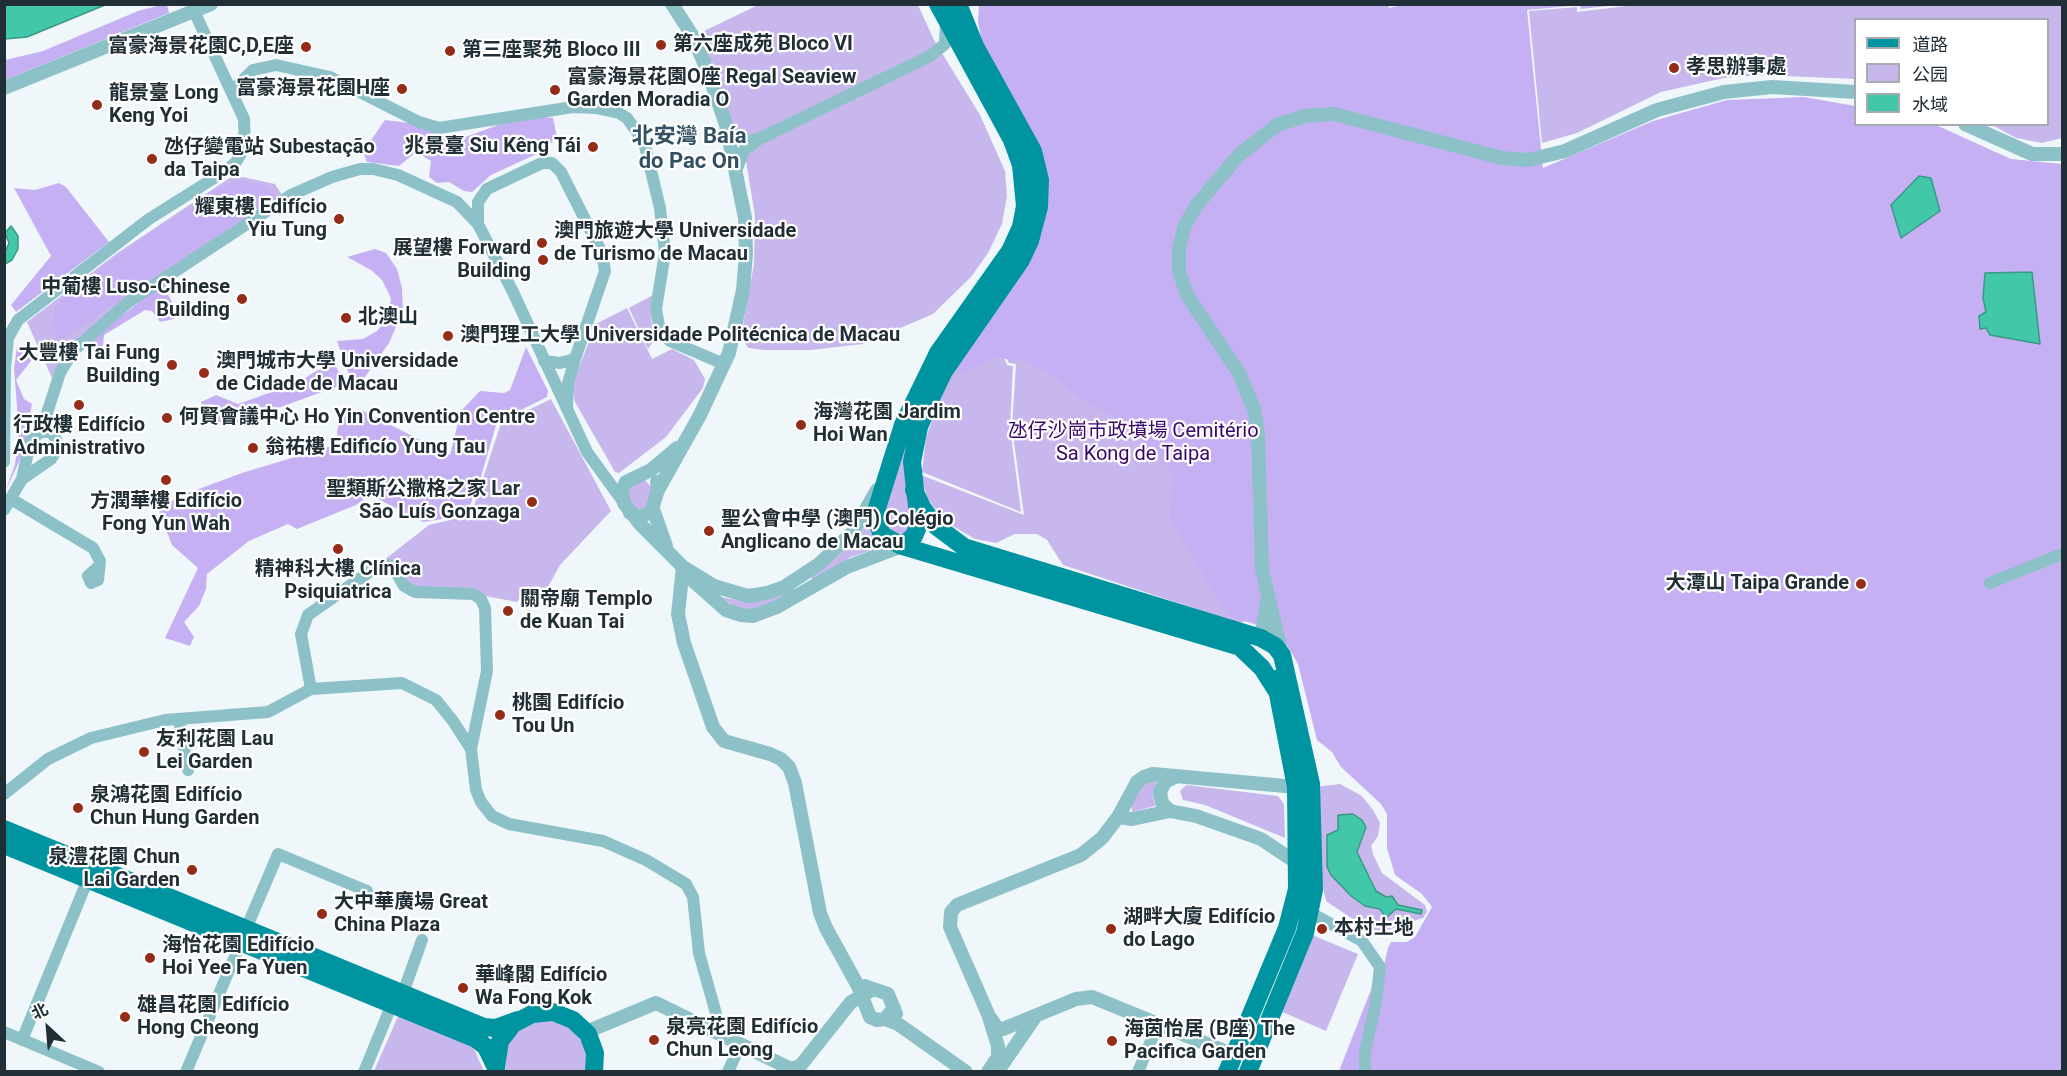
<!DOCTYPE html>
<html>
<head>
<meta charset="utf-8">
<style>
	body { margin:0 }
	#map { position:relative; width:2067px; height:1076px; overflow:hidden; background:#f0f7fb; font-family:Roboto,"Noto Sans SC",sans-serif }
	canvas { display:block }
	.frame { position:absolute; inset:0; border:6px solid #212e36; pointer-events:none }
	.legend { position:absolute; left:1854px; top:18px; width:195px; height:108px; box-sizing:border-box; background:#fff; border:2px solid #a6abaf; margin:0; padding:8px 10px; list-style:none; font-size:18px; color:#212e36 }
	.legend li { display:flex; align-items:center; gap:12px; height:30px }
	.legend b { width:30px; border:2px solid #a6abaf }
	.north { position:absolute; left:18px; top:998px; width:60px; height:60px; -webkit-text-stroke:4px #fff; paint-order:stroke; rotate:334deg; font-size:16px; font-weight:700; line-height:24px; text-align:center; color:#212e36 }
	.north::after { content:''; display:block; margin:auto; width:21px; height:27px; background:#212e36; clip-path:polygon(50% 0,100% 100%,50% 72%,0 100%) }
</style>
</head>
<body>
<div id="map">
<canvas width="2067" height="1076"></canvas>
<div class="frame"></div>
<ul class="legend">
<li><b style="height:8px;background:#0093a0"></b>道路</li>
<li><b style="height:16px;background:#c8b7ec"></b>公园</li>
<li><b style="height:16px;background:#43c7a9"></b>水域</li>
</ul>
<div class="north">北</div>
</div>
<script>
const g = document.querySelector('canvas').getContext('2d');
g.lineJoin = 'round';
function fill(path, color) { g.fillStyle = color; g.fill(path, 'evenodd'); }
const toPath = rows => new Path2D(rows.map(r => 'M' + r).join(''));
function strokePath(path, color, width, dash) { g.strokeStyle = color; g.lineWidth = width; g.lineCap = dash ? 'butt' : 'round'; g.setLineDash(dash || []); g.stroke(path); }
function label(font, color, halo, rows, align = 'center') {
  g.font = font + ' Roboto,"Noto Sans SC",sans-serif'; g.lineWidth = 4.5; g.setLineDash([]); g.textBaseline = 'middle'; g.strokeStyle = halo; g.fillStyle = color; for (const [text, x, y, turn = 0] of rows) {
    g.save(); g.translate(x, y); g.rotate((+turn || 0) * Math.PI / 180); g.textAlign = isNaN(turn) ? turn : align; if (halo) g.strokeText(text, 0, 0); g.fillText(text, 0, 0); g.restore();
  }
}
fill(toPath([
	[1643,4,2062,5,2062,138,2042,143,2016,138,1992,125,2048,124,2048,20,1856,20,1855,79,1760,75,1724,78,1661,92,1577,133,1542,143,1529,11,1577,7,1577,12],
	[758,5,918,5,934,40,980,115,1005,171,1007,196,1002,224,988,253,971,277,933,314,863,344,811,350,764,350,748,348,741,336,754,264,755,216,746,161,700,33],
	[976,55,1033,167,1035,185,1031,224,1022,245,944,360,916,420,906,467,912,522,909,530,904,535,894,536,885,529,881,512,909,423,940,360,1018,245,1027,223,1030,184,1028,167,973,57],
	[234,175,275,184,282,195,130,295,52,378,27,322,116,254],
	[1051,211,1254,619,1239,623,1063,565,1047,540,1037,534,1015,534,996,543,975,539,946,522,927,498,921,475,1024,515,1012,428,1016,364,1009,363,1002,350],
	[653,295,651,317,654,340,648,349,629,308],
	[627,308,652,359,672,349,694,360,705,379,703,388,666,437,619,473,615,472,575,402,572,385,596,324],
	[1002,353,1007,365,1013,366,1010,428,1021,512,922,472,926,438,945,382,956,368],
	[551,399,611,511,560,565,542,598,526,589,517,602,480,595,418,591,384,560,429,525,471,515,501,423],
	[644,479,653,489,646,509,638,511,630,503,628,489],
	[869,523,873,538,882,547,851,557,813,581,810,576,845,548],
	[793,586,796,591,767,606,749,610,737,608,720,597,745,601],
	[1153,780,1157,781,1153,793,1155,806,1132,812,1131,803,1136,791,1145,783],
	[1340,784,1362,796,1373,810,1380,823,1378,836,1371,846,1373,854,1382,873,1425,905,1427,912,1423,918,1375,934,1326,901,1318,866,1314,787],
	[1186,785,1278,796,1284,804,1285,838,1205,805,1183,800,1180,791],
	[1312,935,1358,954,1326,1031,1280,1011],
	[399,1014,473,1047,484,1071,374,1071],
	[555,1021,567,1025,583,1042,587,1053,586,1071,505,1071,507,1046,512,1036,532,1022]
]), '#c8b7ec');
fill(toPath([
	[1388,4,1389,8,1407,4,1617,5,1581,9,1580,5,1527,10,1543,168,1653,121,1727,100,1804,97,1855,106,1856,124,1936,125,2011,159,2062,164,2062,1071,1339,1071,1374,982,1384,965,1388,948,1391,942,1407,942,1415,937,1432,907,1422,894,1395,875,1387,848,1387,814,1381,804,1341,767,1332,752,1317,740,1298,664,1280,633,1228,615,1170,519,1173,472,1121,422,1079,398,1051,374,1020,360,995,358,960,374,953,369,1041,229,982,41,978,22,979,5],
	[161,5,167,5,169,13,5,80,5,60,43,51,138,11],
	[535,116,553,118,557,137,543,151,491,175,472,192,464,191,449,182,437,183,429,177,431,161,416,152,399,166,367,162,363,152,385,120,418,124,441,132,449,143,509,121],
	[239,180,262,185,276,197,56,343,54,307,69,292,134,244,224,185],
	[59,183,66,187,109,242,16,312,11,305,51,256,14,188,35,190],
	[375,249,386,253,397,269,402,288,403,311,389,343,365,377,352,384,337,341,363,339,377,331,388,318,391,298,382,280,371,270,347,257],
	[166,281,168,294,176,311,174,319,160,322,152,311,145,310,104,335,103,346,88,352,84,345],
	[17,347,25,348,34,357,16,380,24,399,32,404,23,453,6,490,15,464,19,434,14,368],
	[526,347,548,391,547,397,497,422,478,487,467,512,456,517,423,522,370,495,356,505,297,529,288,524,249,541,207,574,206,589,199,606,184,622,194,637,190,646,165,638,198,568,172,545,159,511,177,497,242,473,338,444,337,431,342,412,361,410,450,455,461,411,480,391,504,393,510,390],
	[335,364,344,384,231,425,207,419,201,402,216,395,238,404,297,383,316,371]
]), '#c6b0f4');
const water = toPath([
	[4,5,5,4,105,5,27,37,5,39,4,5],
	[1919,176,1931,178,1940,211,1901,238,1891,205,1919,176],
	[11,226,18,236,18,249,12,260,5,264,5,252,9,243,5,233,11,226],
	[2032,272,2040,344,1990,335,1986,328,1980,329,1979,316,1986,312,1983,298,1985,273,2032,272],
	[1353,814,1362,820,1366,827,1357,852,1376,891,1386,897,1392,896,1398,905,1422,910,1421,914,1396,909,1386,918,1380,909,1365,906,1351,896,1331,875,1327,867,1327,835,1338,830,1338,815,1353,814]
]);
fill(water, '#43c7a9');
strokePath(water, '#399986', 1.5);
strokePath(toPath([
	[232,91,253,70,276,65,330,77,419,122,439,128,573,107,596,108,619,113,627,118,644,142,660,208,665,253,656,309,660,331,670,341,724,364],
	[727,130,747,141,761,138,930,56,945,44,946,23],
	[736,171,744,150,758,140],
	[478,224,478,202,487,189,542,163,552,163,561,172,602,253,605,271,575,359,568,383,567,409],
	[544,361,560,363,575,359],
	[4,462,5,369,8,338,18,320,149,219,227,170,236,162,245,147,244,119,194,11],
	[22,479,51,459,56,451,56,439,48,428,47,413,60,373,73,351,127,303,291,195,332,177,360,169,373,169,398,175,457,202,478,224,513,292,587,452,624,503],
	[11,499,93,548,100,561,98,580,91,583,88,576,98,567],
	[4,510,22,479,31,439,41,432,49,432],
	[1990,583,2062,554],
	[311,689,301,634,308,615,378,566,386,564,393,567,404,586,415,592,473,594,481,599,485,608,487,671,471,749],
	[179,719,188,770],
	[4,794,48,759,91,738,165,720,268,712,311,689,402,683,436,700,453,721,471,749,476,790,481,802,492,816,509,824,603,841,646,860,686,884,693,897,699,953,722,1035],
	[1311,913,1362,941,1380,967,1376,1002,1365,1052,1365,1072],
	[246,929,278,854,367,891],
	[403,993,422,940],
	[4,1032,99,1072],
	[22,1040,88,879],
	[186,1072,241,942],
	[364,1072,392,1004],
	[728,1072,739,1047],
	[1138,1072,1158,1024]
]), '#8dc1c8', 12);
strokePath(toPath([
	[4,88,211,4],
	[1965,124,2032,154,2062,154],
	[677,448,651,470,626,482,622,490,624,503,640,524,683,567,714,586,748,596,767,593,784,587,819,564,853,532,877,490],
	[658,490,700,415,729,353,743,290,746,254,745,218,726,125,708,72,692,35,672,4],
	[653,509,666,546],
	[630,513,640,517,651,512,658,490,657,482],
	[683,567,678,614,684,643,713,727,724,741,770,754,781,759,789,767,795,783,820,913,826,928,858,986,870,1017,877,1020,885,1019,894,1008],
	[691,579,726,610,741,615,753,616,777,607,847,567,902,546],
	[1261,638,1267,601],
	[1282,655,1262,569,1258,433,1254,409,1239,373,1187,295,1179,271,1179,248,1185,225,1196,206,1239,155,1277,125,1305,116,1334,114,1502,158,1528,160,1565,151,1657,110,1724,92,1772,87,1856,92],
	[1170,811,1162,803,1160,792,1165,782,1175,777],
	[1118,817,1132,819,1170,811,1196,816,1261,839,1297,863],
	[865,986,888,994,896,1014],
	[885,1019,898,1024,966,1072],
	[991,1019,997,1028,1003,1029,1076,999,1092,997,1234,1055],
	[586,1032,656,1003,789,1068,795,1068,801,1065,851,1002,872,990],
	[996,1070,1002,1065,1035,1017],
	[988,1072,998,1057,998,1046,988,1014,950,927,951,912,957,905,1081,855,1102,838,1118,817,1137,782,1144,777,1153,774,1296,787]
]), '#8dc1c8', 14);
strokePath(toPath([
	[938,4,1012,140,1021,165,1025,206,1021,227,1010,251,938,353,903,425,877,508,876,519,882,535,902,546,1240,647,1262,668,1276,690],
	[914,490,922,507,936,526,964,547,1261,638,1275,646,1282,655,1311,784,1314,890,1305,933,1248,1072],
	[902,546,914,536,919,524,912,462,919,427,931,398,944,371,1021,260,1030,241,1039,207,1040,180,1033,151,975,46,958,4],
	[4,829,484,1027,496,1028,518,1020],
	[4,845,476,1039,486,1047,496,1068],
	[496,1067,500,1041,513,1024,532,1014,553,1012,573,1020,588,1034,595,1053,594,1072],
	[1227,1072,1287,928,1297,889,1296,787,1275,679]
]), '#0093a0', 18);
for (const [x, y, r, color] of [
	[661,45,6,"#952c18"],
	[306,47,6,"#952c18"],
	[450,51,6,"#952c18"],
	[1674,68,6,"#952c18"],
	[402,89,6,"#952c18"],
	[555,90,6,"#952c18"],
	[97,105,6,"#952c18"],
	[593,147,6,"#952c18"],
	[152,159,6,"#952c18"],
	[339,219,6,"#952c18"],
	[542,243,6,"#952c18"],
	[543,260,6,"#952c18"],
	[242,299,6,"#952c18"],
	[346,318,6,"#952c18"],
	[448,336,6,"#952c18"],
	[172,365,6,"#952c18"],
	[204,373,6,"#952c18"],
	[79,405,6,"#952c18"],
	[167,418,6,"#952c18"],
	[801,425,6,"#952c18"],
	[253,448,6,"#952c18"],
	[166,480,6,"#952c18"],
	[532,502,6,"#952c18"],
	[709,531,6,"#952c18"],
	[338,549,6,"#952c18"],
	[1861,584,6,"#952c18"],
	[508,611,6,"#952c18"],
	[500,715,6,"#952c18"],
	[144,752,6,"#952c18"],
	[78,808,6,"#952c18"],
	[192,870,6,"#952c18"],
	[322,914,6,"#952c18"],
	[1111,929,6,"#952c18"],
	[1322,929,6,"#952c18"],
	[150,958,6,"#952c18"],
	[463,988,6,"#952c18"],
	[125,1017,6,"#952c18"],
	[654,1040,6,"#952c18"],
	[1112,1041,6,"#952c18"]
]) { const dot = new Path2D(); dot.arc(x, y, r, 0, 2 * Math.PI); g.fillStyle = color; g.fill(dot); strokePath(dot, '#fff', 2); }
label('bold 20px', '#212e36', '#fff', [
	["第六座成苑 Bloco VI",673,45],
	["富豪海景花園C,D,E座",294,47,"right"],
	["第三座聚苑 Bloco III",462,51],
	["孝思辦事處",1686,68],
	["富豪海景花園O座 Regal Seaview",567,78],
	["Garden Moradia O",567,101],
	["富豪海景花園H座",390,89,"right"],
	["龍景臺 Long",109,94],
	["Keng Yoi",109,117],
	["兆景臺 Siu Kêng Tái",581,147,"right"],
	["氹仔變電站 Subestação",164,148],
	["da Taipa",164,171],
	["耀東樓 Edifício",327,208,"right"],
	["Yiu Tung",327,231,"right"],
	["澳門旅遊大學 Universidade",554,232],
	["de Turismo de Macau",554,255],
	["展望樓 Forward",531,249,"right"],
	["Building",531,272,"right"],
	["中葡樓 Luso-Chinese",230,288,"right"],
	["Building",230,311,"right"],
	["北澳山",358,318],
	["澳門理工大學 Universidade Politécnica de Macau",460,336],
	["大豐樓 Tai Fung",160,354,"right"],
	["Building",160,377,"right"],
	["澳門城市大學 Universidade",216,362],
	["de Cidade de Macau",216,385],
	["海灣花園 Jardim",813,413],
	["Hoi Wan",813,436],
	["何賢會議中心 Ho Yin Convention Centre",179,418],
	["行政樓 Edifício",79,426,"center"],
	["Administrativo",79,449,"center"],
	["翁祐樓 Edificío Yung Tau",265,448],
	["聖類斯公撒格之家 Lar",520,490,"right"],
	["São Luís Gonzaga",520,513,"right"],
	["方潤華樓 Edifício",166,502,"center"],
	["Fong Yun Wah",166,525,"center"],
	["聖公會中學 (澳門) Colégio",721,520],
	["Anglicano de Macau",721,543],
	["精神科大樓 Clínica",338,570,"center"],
	["Psiquiatrica",338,593,"center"],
	["大潭山 Taipa Grande",1849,584,"right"],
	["關帝廟 Templo",520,600],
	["de Kuan Tai",520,623],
	["桃園 Edifício",512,704],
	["Tou Un",512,727],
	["友利花園 Lau",156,740],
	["Lei Garden",156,763],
	["泉鴻花園 Edifício",90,796],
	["Chun Hung Garden",90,819],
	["泉澧花園 Chun",180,858,"right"],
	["Lai Garden",180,881,"right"],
	["大中華廣場 Great",334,903],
	["China Plaza",334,926],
	["湖畔大廈 Edifício",1123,918],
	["do Lago",1123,941],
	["本村土地",1334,929],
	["海怡花園 Edifício",162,946],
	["Hoi Yee Fa Yuen",162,969],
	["華峰閣 Edifício",475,976],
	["Wa Fong Kok",475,999],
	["雄昌花園 Edifício",137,1006],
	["Hong Cheong",137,1029],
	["泉亮花園 Edifício",666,1028],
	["Chun Leong",666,1051],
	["海茵怡居 (B座) The",1124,1030],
	["Pacifica Garden",1124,1053]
], 'left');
label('20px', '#3a056b', '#fff', [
	["氹仔沙崗市政墳場 Cemitério",1133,432],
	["Sa Kong de Taipa",1133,455]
]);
label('bold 22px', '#335063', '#fff', [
	["北安灣 Baía",689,137],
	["do Pac On",689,162]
]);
</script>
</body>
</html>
